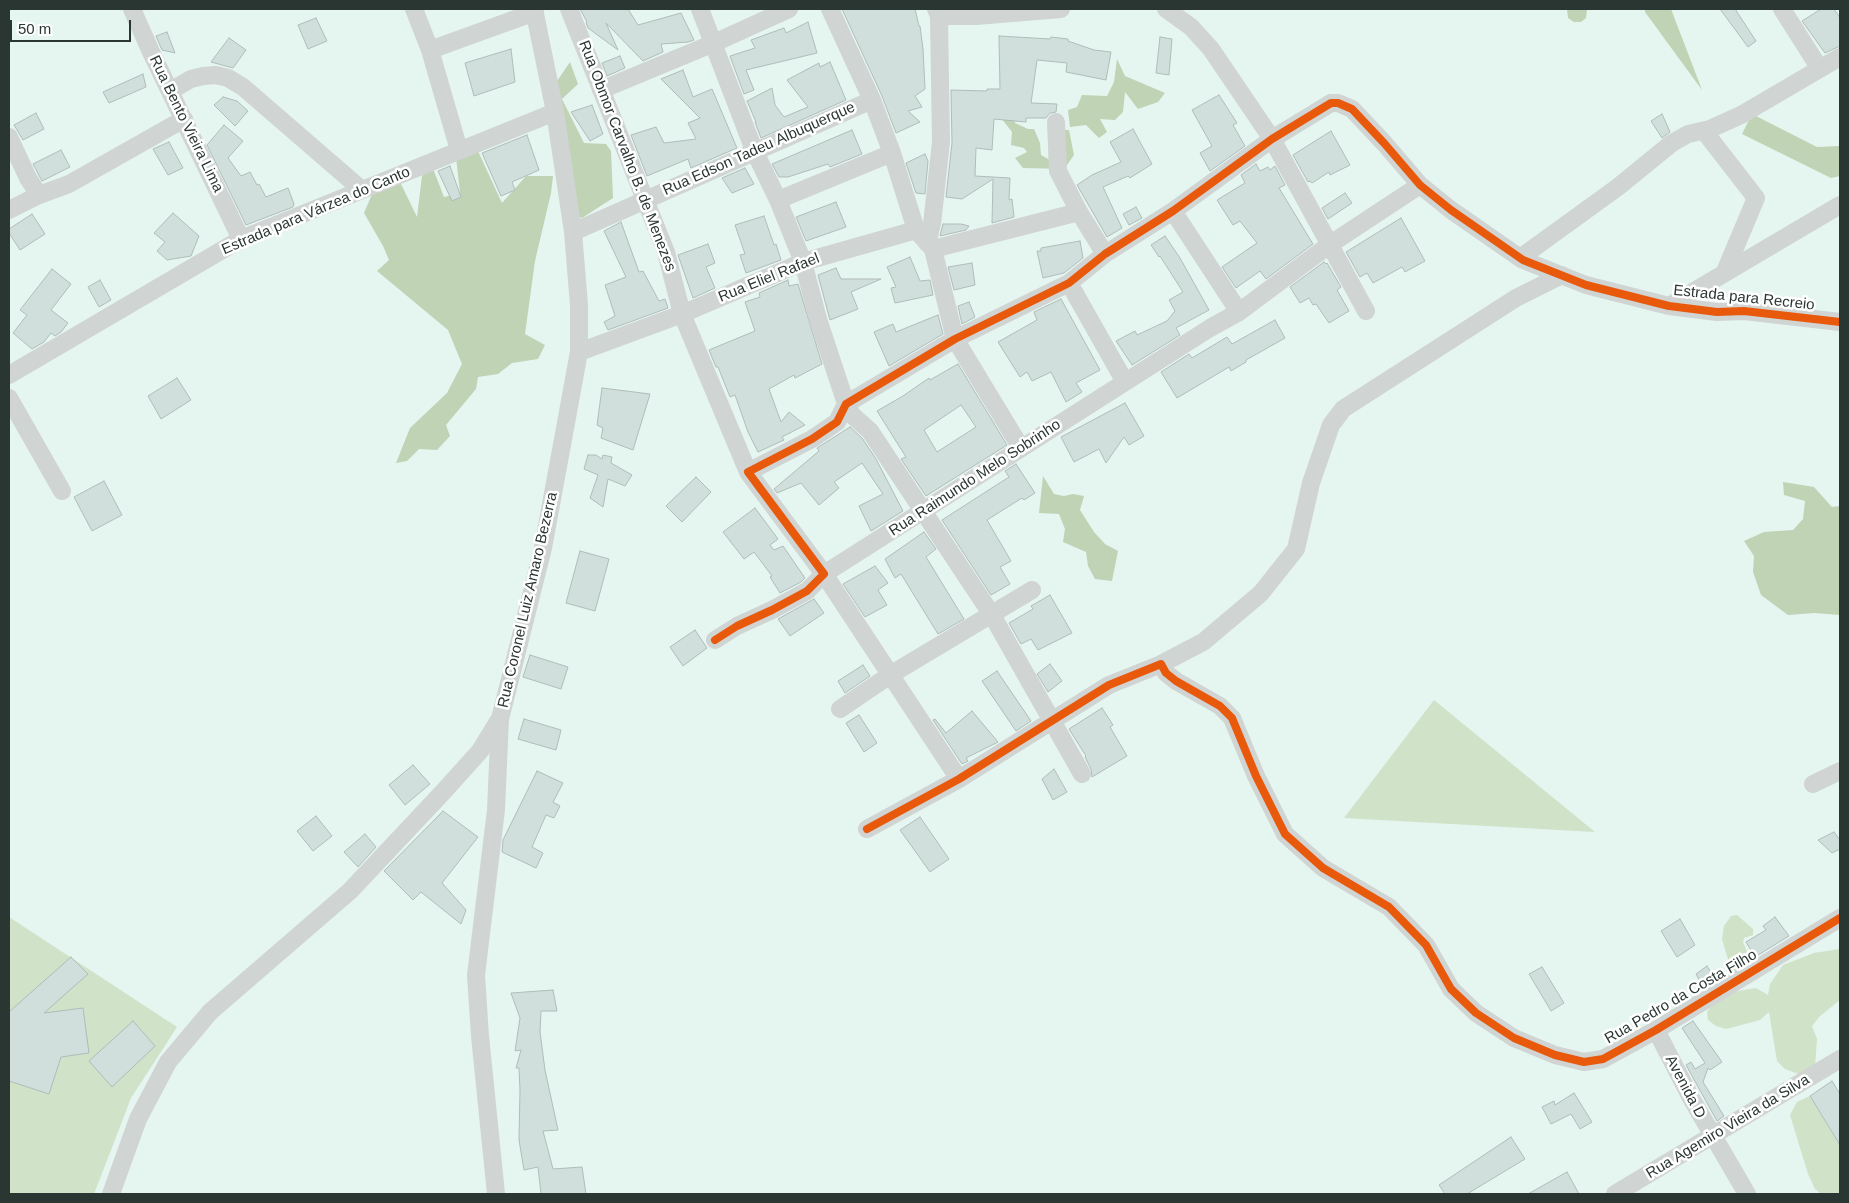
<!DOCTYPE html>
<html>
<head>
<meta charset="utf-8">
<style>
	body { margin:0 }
	#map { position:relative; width:1849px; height:1203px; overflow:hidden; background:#e5f5f0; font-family:Arial,sans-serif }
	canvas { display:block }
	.frame { position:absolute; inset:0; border:10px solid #2a3632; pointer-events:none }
	.scale { position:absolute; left:10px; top:20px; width:121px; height:22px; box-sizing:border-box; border:2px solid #2a3632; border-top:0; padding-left:6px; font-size:15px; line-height:18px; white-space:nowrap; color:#2a3632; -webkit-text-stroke:4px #fff; paint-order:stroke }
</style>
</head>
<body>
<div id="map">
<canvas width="1849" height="1203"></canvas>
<div class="frame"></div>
<div class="scale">50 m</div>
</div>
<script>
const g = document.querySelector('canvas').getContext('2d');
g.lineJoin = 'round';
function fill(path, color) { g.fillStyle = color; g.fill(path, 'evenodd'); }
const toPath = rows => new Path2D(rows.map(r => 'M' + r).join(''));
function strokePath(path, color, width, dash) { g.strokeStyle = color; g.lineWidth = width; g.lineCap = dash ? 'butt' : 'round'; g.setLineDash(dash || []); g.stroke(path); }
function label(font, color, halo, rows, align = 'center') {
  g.font = font + ' Arial,sans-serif'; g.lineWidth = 5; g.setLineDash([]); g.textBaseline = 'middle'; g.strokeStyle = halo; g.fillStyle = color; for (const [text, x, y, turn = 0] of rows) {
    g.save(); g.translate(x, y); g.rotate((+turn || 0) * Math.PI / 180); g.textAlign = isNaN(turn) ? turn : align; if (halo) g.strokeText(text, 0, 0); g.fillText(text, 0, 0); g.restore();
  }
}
fill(toPath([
	[1434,700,1595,832,1344,818],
	[1737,915,1753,929,1753,935,1744,938,1743,942,1752,964,1738,974,1731,970,1722,939,1724,926,1731,916],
	[9,917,177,1027,131,1098,94,1194,9,1194],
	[1840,949,1840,1000,1820,1016,1812,1026,1817,1039,1815,1067,1801,1075,1785,1069,1777,1061,1769,1012,1760,1020,1726,1029,1716,1026,1708,1020,1707,1012,1711,1006,1732,992,1756,988,1768,995,1770,984,1783,965,1814,953],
	[1810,1096,1835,1137,1840,1139,1840,1194,1821,1194,1815,1189,1808,1174,1790,1115,1797,1102]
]), '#d0e2c8');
fill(toPath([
	[1567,9,1587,9,1586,18,1581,22,1574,22,1568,18],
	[1645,9,1671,9,1702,90,1645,12],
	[1117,59,1125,76,1165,93,1158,102,1138,109,1125,92,1123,112,1115,120,1100,119,1107,132,1099,138,1086,125,1070,127,1068,110,1077,107,1082,95,1107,96,1114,82],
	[570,62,578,84,562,99,584,143,606,144,611,151,613,198,582,218,577,216,555,84],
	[1010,100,1015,123,1028,129,1034,129,1040,143,1041,155,1050,160,1052,130,1069,130,1074,155,1064,169,1023,168,1015,158,1027,152,1024,148,1011,145,1012,132,1001,118],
	[1752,114,1817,147,1840,146,1840,176,1831,178,1742,134],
	[477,149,502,203,526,176,553,176,551,193,535,261,525,334,545,345,538,359,512,363,498,374,478,377,476,389,446,425,450,436,437,450,419,449,407,461,396,463,410,428,447,393,462,364,448,330,377,271,389,260,383,246,364,213,373,192,400,182,417,217,422,176,432,166,444,197,460,193,456,157],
	[1043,476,1054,494,1064,496,1073,494,1084,496,1080,510,1094,532,1105,544,1118,551,1112,581,1095,579,1088,566,1086,552,1063,542,1065,529,1059,514,1039,513],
	[1783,482,1814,487,1832,507,1840,506,1840,615,1814,613,1788,615,1761,595,1753,572,1754,556,1744,541,1764,532,1793,530,1803,519,1805,501,1784,495]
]), '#c0d3b5');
const building = toPath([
	[580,9,628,9,638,25,681,13,694,40,688,42,661,44,663,52,643,61,606,23,618,50,588,28,586,23,587,22,580,9],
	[842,9,915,9,919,26,920,26,923,49,925,89,915,96,922,107,908,111,920,122,896,133,882,96,842,9],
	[1720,9,1735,9,1756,41,1748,47,1720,9],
	[1821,9,1834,9,1840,18,1840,46,1825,53,1802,21,1821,9],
	[316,18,327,41,308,49,298,25,316,18],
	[808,22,817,53,746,70,754,90,744,94,730,56,755,48,751,40,784,28,786,33,808,22],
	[167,32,175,53,162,50,156,36,167,32],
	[999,36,1050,39,1051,37,1068,39,1068,41,1094,50,1111,52,1106,80,1066,72,1067,63,1037,60,1031,103,1057,104,1056,112,1050,113,1046,118,1026,118,1026,122,994,119,992,150,976,148,975,176,1010,178,1009,200,1012,199,1014,217,992,223,993,179,962,199,946,197,952,143,951,90,987,91,987,89,1000,89,999,36],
	[1160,37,1172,39,1169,75,1156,73,1160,37],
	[229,38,246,50,233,68,211,62,229,38],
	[511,49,515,82,474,96,465,63,511,49],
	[620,56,625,68,607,76,602,63,620,56],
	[830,62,846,100,761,138,755,122,756,122,747,101,772,88,775,105,784,117,808,107,787,80,819,63,820,67,830,62],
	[683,70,693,97,712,89,737,148,691,168,688,159,647,176,631,135,656,127,664,143,696,139,688,123,700,118,661,79,683,70],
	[143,74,146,87,109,103,103,92,143,74],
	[1219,95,1237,123,1233,125,1245,146,1210,171,1200,153,1212,146,1192,110,1219,95],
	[223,97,237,101,248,111,235,126,214,105,223,97],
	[592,105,603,134,590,141,571,112,592,105],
	[36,113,44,129,23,140,14,125,36,113],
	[1662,114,1670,132,1662,138,1651,121,1662,114],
	[224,125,243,141,228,158,241,176,250,172,257,185,259,184,266,197,288,188,294,204,293,207,246,225,207,145,224,125],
	[1133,129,1152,164,1130,178,1128,176,1103,187,1122,228,1107,237,1077,185,1092,175,1121,162,1110,142,1133,129],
	[852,130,862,154,830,167,828,164,788,177,779,177,772,164,852,130],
	[1331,131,1350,165,1330,175,1329,172,1312,183,1310,181,1308,182,1293,155,1331,131],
	[527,135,539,170,512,182,515,190,501,196,482,153,527,135],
	[169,142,183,168,168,175,153,149,169,142],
	[61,150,70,167,42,181,33,164,61,150],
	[925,154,928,161,925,194,916,193,906,163,925,154],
	[1256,164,1260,171,1268,167,1270,170,1275,166,1285,185,1279,188,1313,244,1266,279,1260,271,1236,288,1222,267,1257,243,1240,221,1233,225,1217,200,1245,183,1241,175,1256,164],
	[450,166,461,197,452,201,438,171,450,166],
	[745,168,754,184,732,193,722,178,745,168],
	[1345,193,1352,203,1328,219,1322,208,1345,193],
	[836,202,846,227,806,241,796,217,836,202],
	[1136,207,1142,218,1129,225,1123,214,1136,207],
	[173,213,199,236,191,256,167,260,157,251,165,242,154,233,173,213],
	[32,214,45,234,20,250,9,233,9,229,32,214],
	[764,216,774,245,776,244,781,260,746,273,740,255,745,254,735,225,764,216],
	[1401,218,1425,261,1405,272,1402,267,1373,283,1367,273,1360,277,1346,252,1401,218],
	[621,222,639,272,643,271,659,301,665,299,668,308,608,330,604,322,615,316,605,285,626,277,604,231,621,222],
	[943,224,961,224,969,226,966,230,940,236,943,224],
	[1165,236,1180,258,1209,310,1176,328,1180,335,1132,365,1116,341,1135,331,1137,335,1167,321,1175,311,1169,300,1183,292,1160,256,1159,257,1151,245,1165,236],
	[1080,241,1083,258,1064,273,1043,278,1037,251,1041,251,1041,248,1080,241],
	[708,244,715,263,706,267,715,288,693,298,678,255,708,244],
	[910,257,920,281,930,280,933,295,895,303,891,288,896,287,887,267,910,257],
	[1324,262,1326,264,1327,263,1341,287,1337,290,1349,311,1329,323,1316,304,1313,305,1309,298,1300,303,1290,287,1324,262],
	[972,263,975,285,954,290,948,267,972,263],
	[836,268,841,279,881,279,851,292,858,309,830,320,818,275,836,268],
	[52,269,71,284,51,310,68,323,61,332,55,336,51,333,44,342,32,349,13,333,27,315,20,310,52,269],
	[100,280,111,300,99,307,88,287,100,280],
	[788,280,789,286,798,284,822,364,795,378,794,375,769,389,781,422,789,412,805,425,782,437,784,440,758,452,748,432,735,395,730,397,718,367,716,367,709,350,755,331,745,302,760,297,759,293,788,280],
	[1061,299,1100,370,1076,383,1082,392,1066,402,1051,372,1032,381,1027,372,1020,377,998,342,1037,320,1034,312,1061,299],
	[969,302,975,317,962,324,958,306,969,302],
	[938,315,943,334,889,366,874,332,893,324,896,332,938,315],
	[1275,320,1285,338,1246,360,1246,362,1231,371,1229,367,1177,398,1161,372,1189,354,1192,358,1227,337,1232,344,1275,320],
	[958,364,1007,445,926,496,901,459,906,457,877,411,903,396,929,378,930,380,958,364],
	[961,405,976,427,937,452,924,430,961,405],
	[177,378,191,400,161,419,148,396,177,378],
	[602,388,650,394,633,450,601,438,603,428,597,425,602,388],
	[1125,403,1144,436,1129,445,1124,437,1106,463,1099,449,1074,462,1061,437,1125,403],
	[850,427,862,438,876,459,903,511,871,531,859,506,883,494,862,463,834,482,839,488,819,505,801,483,777,493,774,489,819,451,817,448,850,427],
	[588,455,596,455,602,459,603,455,612,457,611,463,632,475,625,486,608,479,603,507,590,498,598,475,584,469,588,455],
	[1016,464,1035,493,1024,500,1022,498,987,520,1011,561,1000,567,1010,584,991,595,942,520,1009,477,1005,471,1016,464],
	[696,477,711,492,682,522,666,506,696,477],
	[104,481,122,515,92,531,74,497,104,481],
	[755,508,778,539,770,545,774,550,783,546,805,578,801,582,780,593,770,577,772,576,754,552,744,559,723,532,755,508],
	[924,532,936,549,926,557,964,619,938,634,901,574,895,578,885,559,924,532],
	[580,551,609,559,595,611,566,603,580,551],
	[875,566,888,583,878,590,887,605,865,617,843,584,875,566],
	[1050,595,1072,633,1038,650,1031,639,1021,644,1009,623,1033,609,1031,606,1050,595],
	[814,599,824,613,790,636,778,619,814,599],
	[695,630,707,648,683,666,670,647,695,630],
	[530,655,568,667,561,689,523,677,530,655],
	[1050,664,1062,681,1048,692,1037,674,1050,664],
	[863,665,870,676,845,693,838,681,863,665],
	[997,671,1031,721,1016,731,982,681,997,671],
	[1102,708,1113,725,1110,727,1127,756,1092,777,1091,769,1085,757,1086,756,1069,729,1102,708],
	[972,711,998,742,966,758,968,761,962,764,933,720,935,719,946,733,972,711],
	[859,715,877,743,864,752,846,723,859,715],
	[524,719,561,730,556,750,518,739,524,719],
	[413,765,430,784,405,805,389,785,413,765],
	[1054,769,1067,792,1053,800,1042,779,1054,769],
	[537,771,563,783,553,802,560,806,554,818,546,815,532,847,543,853,536,868,502,852,503,840,537,771],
	[443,811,478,837,442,883,466,910,461,924,421,892,413,900,384,871,443,811],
	[316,816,332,836,313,851,297,831,316,816],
	[920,817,949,859,930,872,900,830,920,817],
	[1834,832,1840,840,1840,849,1832,853,1818,840,1834,832],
	[365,834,376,847,358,867,344,852,365,834],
	[1775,917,1789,936,1755,957,1746,942,1766,930,1763,926,1775,917],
	[1680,919,1695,945,1677,957,1661,931,1680,919],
	[71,957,88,974,44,1013,83,1008,89,1053,61,1057,49,1094,9,1081,9,1012,71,957],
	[1707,966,1716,981,1703,987,1696,974,1707,966],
	[1542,967,1564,1003,1551,1011,1529,974,1542,967],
	[553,990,557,1011,541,1011,540,1032,545,1070,558,1130,543,1131,553,1169,582,1167,586,1194,541,1194,538,1167,524,1170,519,1140,520,1090,519,1068,516,1068,521,1050,515,1051,520,1018,511,993,553,990],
	[133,1021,155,1046,112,1087,89,1061,133,1021],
	[1693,1021,1722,1062,1710,1070,1708,1068,1703,1082,1724,1116,1717,1121,1686,1065,1691,1062,1695,1069,1705,1063,1682,1028,1693,1021],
	[1832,1081,1840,1094,1840,1145,1810,1096,1832,1081],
	[1574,1093,1592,1122,1580,1129,1571,1114,1551,1124,1542,1107,1554,1101,1555,1105,1574,1093],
	[1511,1137,1525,1159,1467,1194,1445,1194,1439,1185,1511,1137],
	[1567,1172,1579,1194,1528,1194,1567,1172]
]);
fill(building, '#d0dedc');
strokePath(building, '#afbcba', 1);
strokePath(toPath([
	[132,9,151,52,241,239],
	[414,9,430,50,459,150],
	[569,9,666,252,682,314,748,472],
	[700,9,754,150,778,200,803,262,818,319,846,404,852,415,870,431,992,615,1082,774],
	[830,9,872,100,892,153,916,230,933,249,955,339,1021,448],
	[1166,9,1191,27,1211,49,1272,139,1366,311],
	[1782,9,1820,69],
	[939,16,976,16,1061,9],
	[430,50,535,12],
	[601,90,714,43,789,9],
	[170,91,191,79,203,76,216,75,228,78,243,87,362,190],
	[1056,122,1058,171,1079,212,1105,254],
	[1704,131,1756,198,1724,274],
	[9,137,28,178,39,195],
	[778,200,892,153],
	[9,210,39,195,69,184,184,119],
	[1173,211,1239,312],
	[573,232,872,100],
	[927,243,932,224,941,142,939,16,936,9],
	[933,249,1079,212],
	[1520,258,1618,187,1672,143,1688,134,1710,129,1741,115,1840,57],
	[1069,283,1125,382],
	[1669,306,1840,205],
	[579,352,682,314,803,262,916,230],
	[9,375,241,239,555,112],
	[9,398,62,491],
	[715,640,737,626,772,610,807,591,824,574,748,472,812,439,837,422,846,404,955,339,1069,283,1105,254,1173,211,1272,139,1331,103,1338,103,1352,109,1384,143,1420,185,1451,210,1523,260,1586,285,1669,306,1717,312,1744,311,1840,322],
	[1161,664,1203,642,1261,593,1296,549,1311,483,1331,425,1343,409,1516,298,1562,275],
	[840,709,890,675,1032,590],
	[959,779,824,574,1210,328,1239,312,1329,245,1420,185],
	[1813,784,1840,771],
	[867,829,959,779,1109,685,1161,664,1166,673,1176,681,1220,706,1232,718,1256,776,1285,834,1323,868,1389,907,1426,945,1451,989,1476,1013,1514,1038,1555,1055,1584,1062,1603,1059,1656,1030,1840,918],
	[1656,1030,1691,1098,1747,1194],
	[111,1194,138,1119,168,1062,210,1012,350,891,444,791,480,751,499,720],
	[496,1194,480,1036,476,975,496,810,500,719,543,548,579,352,579,305,573,232,555,112,534,9],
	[1615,1194,1840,1059]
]), '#d0d4d3', 18);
strokePath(toPath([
	[715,640,737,626,772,610,807,591,824,574,748,472,812,439,837,422,846,404,955,339,1069,283,1105,254,1173,211,1272,139,1331,103,1338,103,1352,109,1384,143,1420,185,1451,210,1523,260,1586,285,1669,306,1717,312,1744,311,1840,322],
	[867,829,959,779,1109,685,1161,664,1166,673,1176,681,1220,706,1232,718,1256,776,1285,834,1323,868,1389,907,1426,945,1451,989,1476,1013,1514,1038,1555,1055,1584,1062,1603,1059,1656,1030,1840,918]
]), '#e8590c', 8);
label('15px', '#2a3632', '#fff', [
	["Rua Bento Vieira Lima",186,124,64],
	["Rua Edson Tadeu Albuquerque",759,149,-24],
	["Rua Obmor Carvalho B. de Menezes",627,156,69],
	["Estrada para Várzea do Canto",316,211,-23],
	["Rua Eliel Rafael",769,278,-22],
	["Estrada para Recreio",1744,298,6],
	["Rua Raimundo Melo Sobrinho",975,478,-33],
	["Rua Coronel Luiz Amaro Bezerra",528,600,-77],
	["Rua Pedro da Costa Filho",1681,997,-30],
	["Avenida D",1685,1087,62],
	["Rua Agemiro Vieira da Silva",1728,1127,-31]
]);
</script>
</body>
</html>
